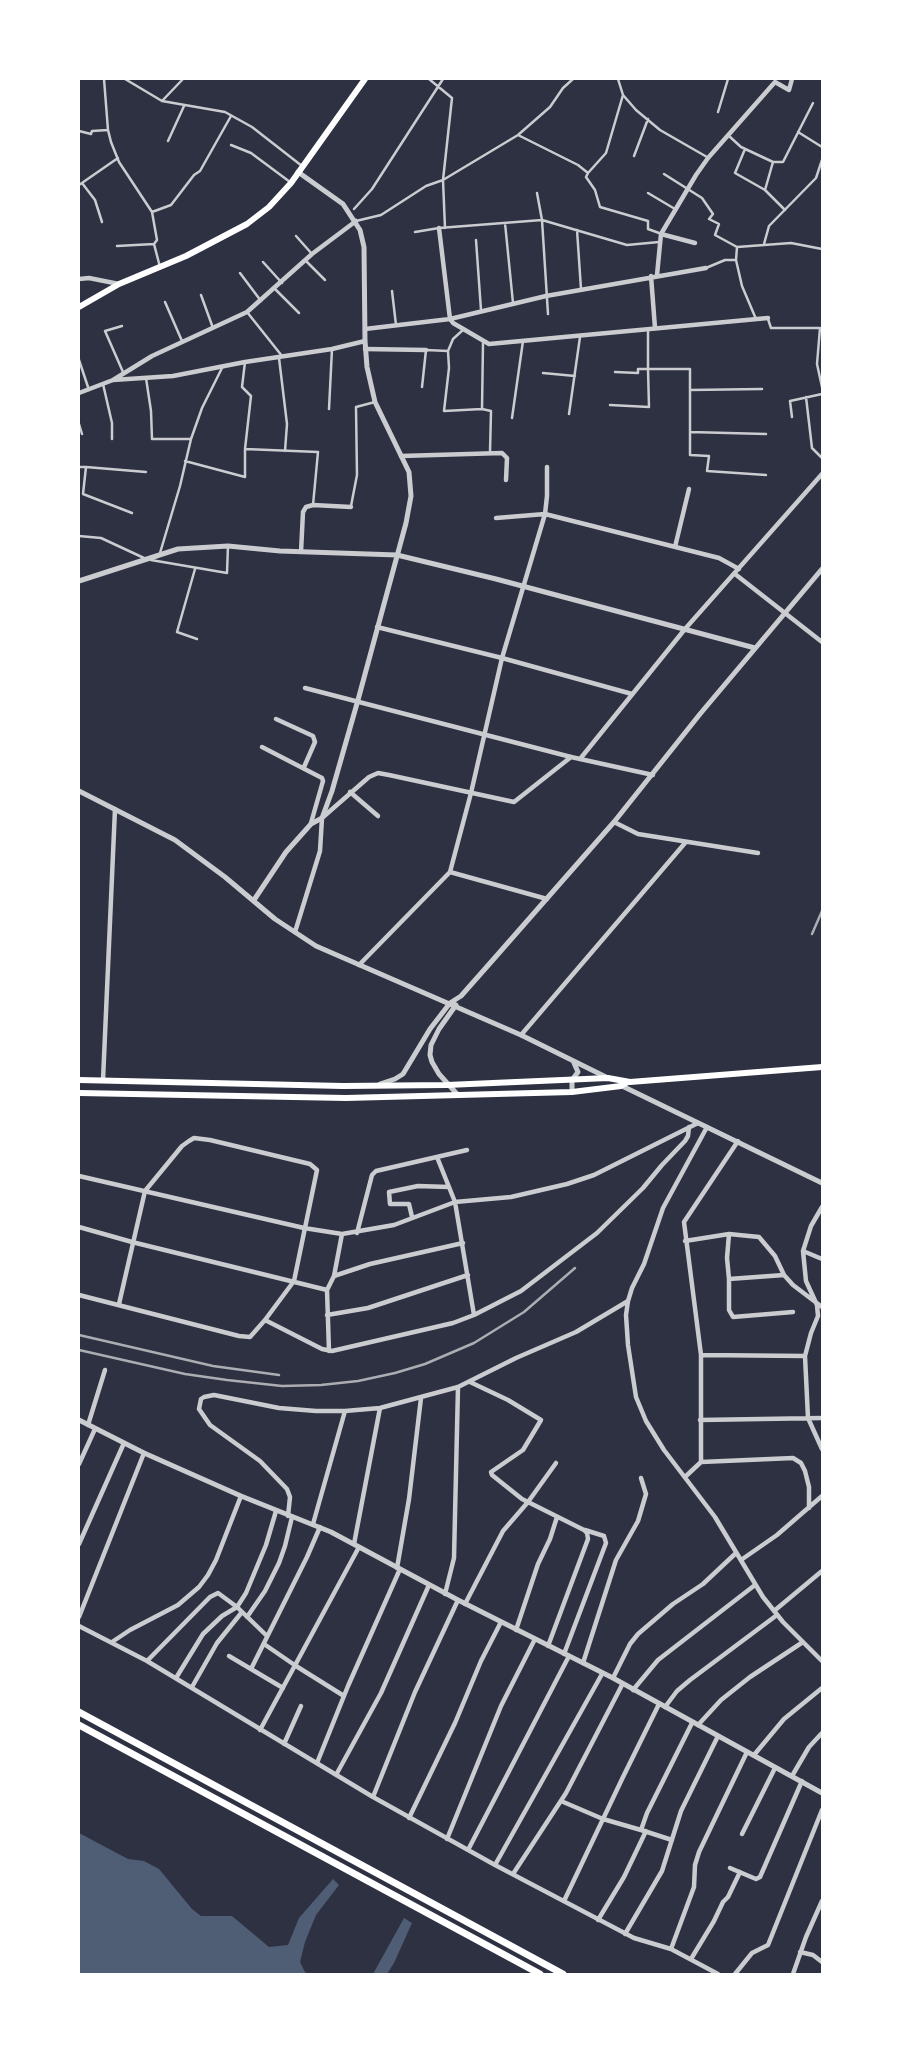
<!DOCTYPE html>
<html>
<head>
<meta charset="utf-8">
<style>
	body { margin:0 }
	#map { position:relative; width:901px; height:2053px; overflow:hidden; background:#2d3142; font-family:"Source Serif 4",serif }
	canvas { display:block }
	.frame { position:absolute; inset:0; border:80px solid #fff; pointer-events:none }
</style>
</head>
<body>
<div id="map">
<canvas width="901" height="2053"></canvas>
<div class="frame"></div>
</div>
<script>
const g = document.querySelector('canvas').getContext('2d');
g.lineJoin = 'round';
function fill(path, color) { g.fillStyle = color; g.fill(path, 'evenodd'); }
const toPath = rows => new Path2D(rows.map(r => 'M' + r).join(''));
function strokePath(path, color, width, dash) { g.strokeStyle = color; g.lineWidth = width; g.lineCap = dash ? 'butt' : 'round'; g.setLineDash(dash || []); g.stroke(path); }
fill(toPath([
	[79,1833,128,1859,144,1861,159,1869,192,1909,201,1916,232,1916,269,1947,288,1945,299,1918,333,1879,339,1885,316,1915,305,1942,300,1962,305,1972,308,1974,79,1974],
	[404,1918,412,1923,394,1963,387,1974,373,1974]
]), '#4f5d75');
strokePath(toPath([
	[104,79,108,130,111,142,119,162,152,212,157,240,154,244,160,267],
	[125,79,162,101,225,112,252,127,302,166],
	[429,79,452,98,443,180,445,228],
	[623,95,636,110,660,130,707,157],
	[162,101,183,79],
	[718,112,728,79],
	[79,131,91,134,92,131,108,130],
	[798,132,822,147],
	[518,135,578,165,588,173,586,177,595,190,600,207,648,221,648,229,659,233],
	[729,136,741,147,773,162,765,190,785,210],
	[168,141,184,106],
	[231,145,251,153,290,182],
	[745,149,735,173,765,190],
	[634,156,648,119],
	[773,162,783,162,813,103],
	[588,173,606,153,623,95,618,79],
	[664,174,702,198,713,214,709,219,719,224,715,235,737,247,791,243,822,249],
	[82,183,95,200,102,222],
	[79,185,118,158],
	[537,193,542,220,548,314],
	[648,193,675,209],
	[354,209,372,189,443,79],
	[152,212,171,205,194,175,200,171,231,116],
	[356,221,381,215,426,186,443,180,518,135,550,107,563,88,573,79],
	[505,223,513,303],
	[577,230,581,289],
	[415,232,439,228,542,220,627,245,659,242],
	[296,236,312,254],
	[476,240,481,310],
	[764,244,769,226,816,178,822,160],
	[117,246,154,244],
	[737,247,736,260,742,286,756,319],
	[305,260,325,280],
	[263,262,282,283],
	[706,268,725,260,736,260],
	[240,273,261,301],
	[275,289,299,313],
	[392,291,396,325],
	[201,295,213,328],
	[165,302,182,341],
	[247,312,282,356],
	[768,319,771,328,820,328,817,364,822,387],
	[122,326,105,331,123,372],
	[648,330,648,369,690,369,690,455,709,456,707,471,766,475],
	[448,351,453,339,464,329],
	[279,358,287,424,285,451],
	[79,360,89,390],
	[543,373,575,376],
	[146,378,151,411,152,439,191,439],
	[103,384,112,423,112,439],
	[422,387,426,350,448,351,449,368,444,411,482,409,491,411,490,452],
	[690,390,762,389],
	[806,397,812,448,822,458],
	[610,405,649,407,648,369,638,369,638,373,615,372],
	[329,409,332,349],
	[482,409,483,343],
	[569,414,580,337],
	[792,417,790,401,822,394],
	[512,418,523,341],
	[79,424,82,434],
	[690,432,766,434],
	[245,449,251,396,242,387,245,362],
	[185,461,245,477,245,449,318,452,313,505],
	[79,467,86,467,83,494,132,513],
	[86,467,146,472],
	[351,506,357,475,356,407,375,402],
	[79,536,101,538,144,558],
	[160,553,180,486,191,439,202,408,222,368],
	[151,560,227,573,228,546],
	[195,569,177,632,197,639]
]), '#caccd0', 2.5);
strokePath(toPath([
	[439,228,450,319,453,323,489,344,768,318],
	[661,234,695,243],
	[657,275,661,234,696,175,708,158,775,82,789,90,792,79],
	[651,276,655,328],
	[79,279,89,278,119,284],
	[365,329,450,319,546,296,706,268],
	[365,349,426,350],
	[113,380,152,356,247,312,312,254,356,221],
	[79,393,113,380,173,376,245,362,332,349,365,341],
	[401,456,502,453,507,458,506,480],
	[496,518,545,514,719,558,739,569],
	[675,547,689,489],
	[301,552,303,512,306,507,313,505,351,507],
	[735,574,822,642],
	[377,627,502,658,632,694],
	[305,688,571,757,653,775],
	[276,719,313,736,315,742,304,767],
	[262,747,322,778,323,781,311,823],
	[580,759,685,629,822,474],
	[350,792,378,816],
	[614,822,638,834,758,853],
	[450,872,547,899],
	[295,932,320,851,322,818,369,777,378,773,389,775,514,802,571,757],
	[359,965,450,872,471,793,502,658,545,514,547,496,547,467],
	[521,1035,685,843],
	[103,1080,115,809],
	[707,1127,663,1208,644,1264,632,1288,628,1301,626,1315,628,1345,636,1397,646,1421,664,1450,715,1517,763,1597,783,1622,822,1661],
	[437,1157,455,1202,474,1315],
	[79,1176,304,1228,342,1234,394,1225,455,1202,511,1197,567,1184,594,1175,698,1123],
	[822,1207,811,1226,803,1251,806,1281,817,1305,818,1316,811,1333,805,1356,808,1418,822,1449],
	[412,1217,409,1204,390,1204,389,1192,418,1186,449,1187],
	[79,1227,132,1242,327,1290],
	[357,1233,372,1175,376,1171,467,1150],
	[729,1234,727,1258,729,1279,784,1275],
	[685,1241,729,1234,759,1237,775,1256,784,1275,793,1285,822,1307],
	[803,1251,822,1259],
	[334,1276,370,1264,463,1243],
	[729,1279,729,1310,733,1317,793,1312],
	[79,1295,239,1336,250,1337,265,1320,294,1281,317,1170,310,1164,210,1140,194,1138,189,1141,182,1146,145,1191,119,1304],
	[327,1315,368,1308,468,1275],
	[265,1320,322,1349,332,1351,453,1323,474,1315,521,1291,597,1233,643,1188,662,1165,685,1141,688,1136,689,1127],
	[329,1351,327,1290,334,1276,342,1234],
	[701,1355,805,1356],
	[470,1382,508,1400,541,1420,523,1450,491,1472,492,1475,522,1499,584,1530,587,1533,588,1539,548,1646],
	[700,1420,822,1418],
	[88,1425,105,1370],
	[701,1462,701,1355,684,1222,738,1141],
	[79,1464,95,1429],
	[685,1477,701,1462,793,1458,801,1463,805,1471,809,1487,809,1508],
	[288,1516,290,1497,287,1489,260,1461,210,1425,199,1409,201,1399,204,1397,214,1395,279,1408,316,1411,345,1411,380,1408,458,1387,516,1358,576,1332,628,1301],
	[313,1524,345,1411],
	[79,1544,124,1443],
	[354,1544,380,1408],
	[741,1560,777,1535,822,1496],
	[397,1568,409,1499,421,1398],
	[445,1594,454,1558,458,1387],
	[465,1604,503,1531,528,1502,556,1463],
	[774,1611,822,1571],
	[79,1617,144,1453],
	[247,1617,265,1591,279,1563,285,1546,292,1517],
	[79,1626,147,1661,373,1797,495,1865,634,1938,671,1949,718,1974],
	[516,1630,538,1564,550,1539,557,1517],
	[112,1642,130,1630,178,1605,199,1587,208,1575,216,1560,241,1496],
	[264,1644,296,1666,344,1696],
	[564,1654,606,1543,604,1536,585,1530],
	[229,1656,283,1688],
	[147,1661,210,1597,218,1593,237,1607,267,1636],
	[583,1663,616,1560,638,1521,646,1494,641,1478],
	[251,1669,307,1557,320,1527],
	[176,1678,203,1634,222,1616,237,1607,246,1593,266,1545,276,1511],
	[613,1678,630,1644,638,1634,673,1604,703,1584,736,1553],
	[192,1687,217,1643,242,1612],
	[633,1690,658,1660,755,1585],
	[665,1707,677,1691,690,1680,777,1615],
	[698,1725,721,1700,750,1677,803,1642],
	[260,1730,359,1547],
	[284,1744,301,1706],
	[754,1755,784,1719,822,1688],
	[317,1763,348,1686,400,1569],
	[336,1775,381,1693,429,1585],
	[792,1776,809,1747,822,1733],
	[373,1797,415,1692,458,1600],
	[561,1801,603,1819,641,1830],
	[409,1818,455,1723,481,1661,501,1622],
	[742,1834,775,1768],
	[447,1839,501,1706,535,1639],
	[672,1840,641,1830,647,1813,692,1723],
	[468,1850,569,1656],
	[495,1865,602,1674],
	[730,1868,756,1879,760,1877,802,1781],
	[513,1874,566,1793,622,1685],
	[564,1901,623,1777,659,1704],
	[598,1920,624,1877,646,1831],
	[625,1934,662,1871,681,1811,718,1736],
	[671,1949,694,1887,695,1865,699,1852,747,1752],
	[800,1952,813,1955,822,1962],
	[691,1959,714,1921,723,1902,728,1897,740,1872],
	[735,1974,752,1953,768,1945,822,1810],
	[793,1974,806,1937,822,1901]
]), '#caccd0', 4.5);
strokePath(toPath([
	[79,581,178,549,228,546,280,551,397,555,496,579,755,648],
	[79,791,175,840,225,877,275,919,316,946,521,1035,606,1077],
	[254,900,286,852,311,824,322,818,332,791,358,700,406,523,411,496,409,472,375,402,367,367,365,341,364,247,360,230,343,204,298,172],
	[456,1005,439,1029,431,1045,430,1055,432,1062,439,1074,457,1094],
	[380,1084,395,1079,403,1074,430,1029,450,1003,461,996,499,953,614,822,700,714,822,569],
	[620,1085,822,1183],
	[572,1092,572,1080,578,1072,574,1063],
	[79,1420,144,1453,241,1496,331,1532,458,1600,613,1678,822,1793]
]), '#caccd0', 5);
strokePath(toPath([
	[79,307,119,284,186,256,247,224,269,207,291,183,365,79]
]), '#fff', 6);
strokePath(toPath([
	[79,1080,343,1086,447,1085,608,1078,630,1082,822,1067],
	[79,1093,346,1098,572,1092,621,1086,628,1082]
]), '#fff', 6);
strokePath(toPath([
	[79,1712,563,1974],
	[79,1725,540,1974]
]), '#fff', 7);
strokePath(toPath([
	[812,934,822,911],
	[79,1335,213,1366,279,1375],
	[79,1350,185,1374,227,1380,282,1386,321,1385,358,1381,395,1373,425,1364,474,1343,524,1312,575,1268]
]), '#abadb3', 2.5);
</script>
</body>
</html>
